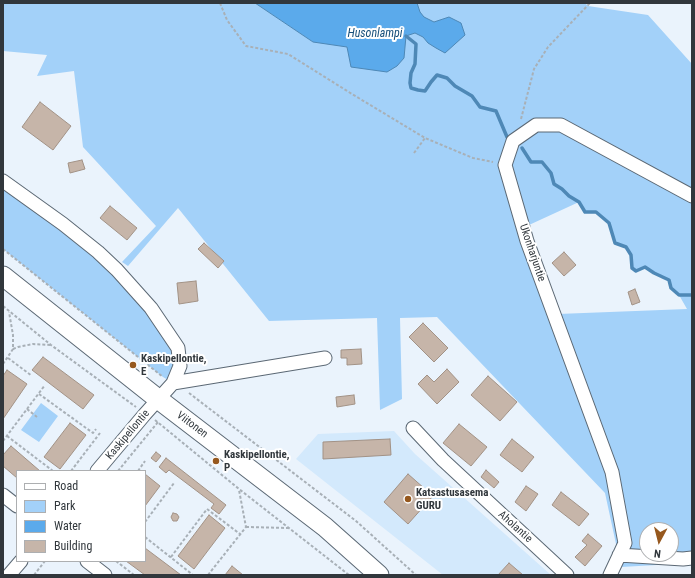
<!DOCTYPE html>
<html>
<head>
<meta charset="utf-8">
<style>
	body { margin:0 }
	#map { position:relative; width:695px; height:578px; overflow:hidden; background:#eaf3fc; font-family:"Roboto Condensed",sans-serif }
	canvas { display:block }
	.frame { position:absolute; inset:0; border:4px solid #31373c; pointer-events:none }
	.legend { position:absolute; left:16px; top:470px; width:130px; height:92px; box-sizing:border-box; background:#fff; border:1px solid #adafb1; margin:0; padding:5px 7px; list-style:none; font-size:12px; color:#31373c }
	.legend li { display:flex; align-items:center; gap:8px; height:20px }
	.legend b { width:20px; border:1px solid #adafb1 }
	.north { position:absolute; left:639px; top:522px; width:40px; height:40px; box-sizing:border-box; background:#fff; border:1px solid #adafb1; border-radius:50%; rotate:187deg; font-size:11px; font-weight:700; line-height:16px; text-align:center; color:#31373c }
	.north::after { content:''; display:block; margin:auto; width:14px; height:18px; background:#96581e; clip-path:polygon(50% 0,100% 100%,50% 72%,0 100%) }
</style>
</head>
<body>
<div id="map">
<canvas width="695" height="578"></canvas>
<div class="frame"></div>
<ul class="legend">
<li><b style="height:5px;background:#fff"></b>Road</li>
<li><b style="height:11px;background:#a3d1f9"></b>Park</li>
<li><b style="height:11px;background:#5baaeb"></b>Water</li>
<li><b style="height:11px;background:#c6b5a9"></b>Building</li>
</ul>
<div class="north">N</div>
</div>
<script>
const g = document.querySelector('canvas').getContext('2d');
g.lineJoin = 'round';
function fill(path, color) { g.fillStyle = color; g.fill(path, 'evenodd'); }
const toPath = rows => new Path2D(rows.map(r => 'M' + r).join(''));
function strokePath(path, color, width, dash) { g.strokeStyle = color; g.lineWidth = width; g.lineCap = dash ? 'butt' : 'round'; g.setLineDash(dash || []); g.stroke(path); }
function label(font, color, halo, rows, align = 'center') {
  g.font = font + ' "Roboto Condensed",sans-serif'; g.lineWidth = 4; g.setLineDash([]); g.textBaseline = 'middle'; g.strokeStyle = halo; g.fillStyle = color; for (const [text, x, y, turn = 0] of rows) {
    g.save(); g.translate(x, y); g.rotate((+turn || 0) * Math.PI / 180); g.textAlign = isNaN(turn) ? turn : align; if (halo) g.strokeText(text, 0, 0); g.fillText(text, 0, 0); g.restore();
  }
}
fill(toPath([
	[394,431,415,454,551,575,443,575,296,459,318,434]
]), '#d3e9fc');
fill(toPath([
	[3,3,255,3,313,42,384,3,585,3,588,6,648,15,692,64,692,563,621,567,605,493,437,317,400,318,402,399,380,410,377,318,269,321,178,208,128,266,122,262,156,226,83,147,74,71,37,76,47,55,3,51],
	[579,202,585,212,596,212,609,223,615,243,626,247,631,255,632,268,636,271,645,267,654,273,669,280,671,288,679,295,687,309,558,314,529,225],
	[647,530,671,530,671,554,647,554],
	[3,181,98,252,178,348,173,383,163,377,3,249],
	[41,403,58,416,39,442,21,430]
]), '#a3d1f9');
const water = toPath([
	[255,3,417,3,420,12,424,17,434,22,449,17,461,23,465,35,445,53,436,48,428,43,423,37,415,33,406,36,404,58,397,66,387,72,351,67,347,47,313,42,255,3]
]);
fill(water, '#5baaeb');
strokePath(water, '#4e88b6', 1);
strokePath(toPath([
	[406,36,416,44,415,64,411,73,410,83,411,88,418,90,425,91,431,82,437,75,447,78,455,86,472,96,480,107,496,111,507,137],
	[522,148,531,162,542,162,551,173,554,184,562,189,569,196,579,202,585,212,596,212,609,223,615,243,626,247,631,255,632,268,636,271,645,267,654,273,669,280,671,288,679,295,692,295]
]), '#4e88b6', 3.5);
const building = toPath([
	[40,102,71,126,53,150,22,127,40,102],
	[82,160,85,169,70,173,68,163,82,160],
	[110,206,137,228,127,240,100,218,110,206],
	[204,243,224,261,218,268,198,249,204,243],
	[564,252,576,265,564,276,552,263,564,252],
	[196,281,198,301,179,304,177,283,196,281],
	[635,289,640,302,632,305,628,292,635,289],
	[423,323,448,348,434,362,409,337,423,323],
	[361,349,362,364,347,365,347,358,341,358,341,350,361,349],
	[43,357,94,395,83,409,32,370,43,357],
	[447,369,459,382,437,404,418,384,427,375,434,382,447,369],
	[7,370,27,384,3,419,3,376,7,370],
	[488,376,517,402,500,421,471,395,488,376],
	[354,395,355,404,337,407,336,397,354,395],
	[70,423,86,435,60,469,44,457,70,423],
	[459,424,487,447,471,466,443,443,459,424],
	[390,439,391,455,323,459,323,442,390,439],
	[512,439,534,457,522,472,500,455,512,439],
	[11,446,40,471,17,471,17,478,3,466,3,455,11,446],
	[156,452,161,456,156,462,151,458,156,452],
	[166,458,226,505,219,514,211,508,214,504,169,470,166,473,159,467,166,458],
	[486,470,499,482,494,488,481,477,486,470],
	[145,474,160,486,145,506,145,474],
	[408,474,433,496,408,524,384,502,408,474],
	[526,486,538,494,526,511,515,502,526,486],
	[561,492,589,514,579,526,552,505,561,492],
	[173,513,177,514,179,517,177,521,173,521,171,517,173,513],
	[209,515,225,528,194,569,178,556,209,515],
	[588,534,602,546,585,566,575,557,587,545,582,541,588,534],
	[145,548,181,575,145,575,126,561,145,561,145,548],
	[509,563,523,575,498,575,509,563],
	[232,566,243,575,225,575,232,566]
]);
fill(building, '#c6b5a9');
strokePath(building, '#a29286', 1);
const minor = toPath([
	[3,181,63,224,98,252,117,270,151,308,178,348,180,366,173,383,145,414,97,471],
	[173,383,325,358],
	[413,428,443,460,567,575],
	[3,495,17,506],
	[619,555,683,559,692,558],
	[87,561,105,575],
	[9,575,21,561],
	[610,575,625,543,612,472,527,241,505,165,513,141,536,125,561,125,692,196]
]);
const secondary = toPath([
	[3,276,158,399,325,527,379,575]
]);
strokePath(minor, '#5b6874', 15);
strokePath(secondary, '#5b6874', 21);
strokePath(toPath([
	[220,3,227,20,246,46,288,54,352,94,425,138,473,158,493,162],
	[521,119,534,69,548,47,590,3],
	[414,153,425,138],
	[3,249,163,377],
	[3,306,51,345,136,407],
	[13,349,18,347,33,344,51,345],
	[8,358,32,376],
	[3,364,13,349,13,335,9,312],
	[189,393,356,521,416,575],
	[39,394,93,433,96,429],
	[27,409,37,417],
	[155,420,239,489,349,575],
	[7,436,53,471],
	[3,441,45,385],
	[71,471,100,433],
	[118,471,158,422],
	[138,471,145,461],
	[145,522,174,483],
	[246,527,289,528],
	[145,537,193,575],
	[171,557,207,509,240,534],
	[116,561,134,575],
	[34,575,45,561],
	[208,575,246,527,239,490]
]), '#a8b0b7', 2, [3, 2]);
strokePath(minor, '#fff', 13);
strokePath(secondary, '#fff', 19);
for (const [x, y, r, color] of [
	[133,365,4,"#96581e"],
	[216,461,4,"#96581e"],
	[408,499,4,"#96581e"]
]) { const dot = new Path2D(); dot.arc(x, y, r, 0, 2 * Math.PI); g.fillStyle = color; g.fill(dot); strokePath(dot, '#fff', 1.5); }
label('11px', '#31373c', '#fff', [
	["Ukonharjuntie",532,253,71],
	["Viitonen",192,425,37],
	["Kaskipellontie",128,435,-50],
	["Aholantie",515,527,42]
]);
label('bold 11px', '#31373c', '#fff', [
	["Kaskipellontie,",141,359],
	["E",141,372],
	["Kaskipellontie,",224,455],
	["P",224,468],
	["Katsastusasema",416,493],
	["GURU",416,506]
], 'left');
label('italic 12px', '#164f7a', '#fff', [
	["Husonlampi",375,34]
]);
</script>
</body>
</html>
